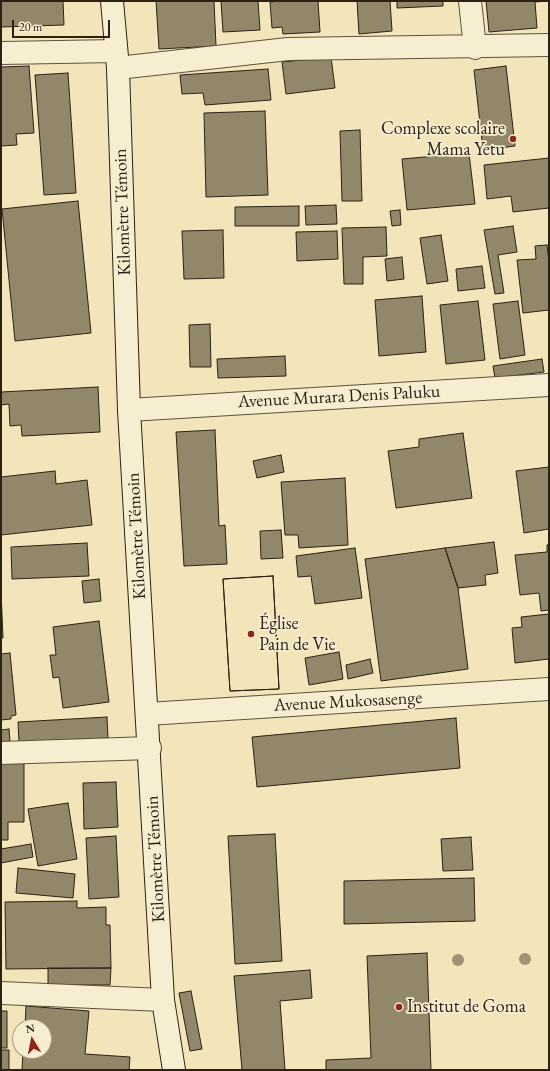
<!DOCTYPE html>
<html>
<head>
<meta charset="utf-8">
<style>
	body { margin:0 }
	#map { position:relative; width:550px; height:1071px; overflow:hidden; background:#f2e5ba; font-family:"EB Garamond",serif }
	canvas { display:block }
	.frame { position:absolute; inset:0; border:2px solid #2d2114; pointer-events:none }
	.north { position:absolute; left:12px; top:1019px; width:40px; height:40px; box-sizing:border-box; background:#f7eed2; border:1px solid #a69c86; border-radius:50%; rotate:350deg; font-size:11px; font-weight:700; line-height:16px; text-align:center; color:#2d2114 }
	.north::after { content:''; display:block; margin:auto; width:14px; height:18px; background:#8f2418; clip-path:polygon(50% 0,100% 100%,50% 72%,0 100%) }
	.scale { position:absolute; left:12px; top:20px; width:98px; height:18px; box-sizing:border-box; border:2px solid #2d2114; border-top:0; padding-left:5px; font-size:12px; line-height:14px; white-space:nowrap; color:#2d2114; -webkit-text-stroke:3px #f7eed2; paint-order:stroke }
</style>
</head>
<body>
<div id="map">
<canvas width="550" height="1071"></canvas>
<div class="frame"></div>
<div class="north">N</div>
<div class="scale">20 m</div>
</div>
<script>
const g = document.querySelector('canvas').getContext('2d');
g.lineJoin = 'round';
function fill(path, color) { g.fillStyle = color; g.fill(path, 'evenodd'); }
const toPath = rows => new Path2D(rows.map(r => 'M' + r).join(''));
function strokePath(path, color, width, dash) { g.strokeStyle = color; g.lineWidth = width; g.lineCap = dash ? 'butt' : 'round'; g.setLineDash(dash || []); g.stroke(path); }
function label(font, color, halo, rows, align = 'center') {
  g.font = font + ' "EB Garamond",serif'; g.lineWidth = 3.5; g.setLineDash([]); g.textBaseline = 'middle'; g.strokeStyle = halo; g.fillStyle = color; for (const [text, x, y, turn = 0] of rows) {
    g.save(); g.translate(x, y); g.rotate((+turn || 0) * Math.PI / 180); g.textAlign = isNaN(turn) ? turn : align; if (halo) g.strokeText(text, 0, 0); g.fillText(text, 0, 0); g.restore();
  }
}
const building = toPath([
	[1,1,63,1,64,25,1,27,1,1],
	[156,1,214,1,216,46,159,49,156,1],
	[221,1,258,1,260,30,223,32,221,1],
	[279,1,318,1,320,32,283,34,282,27,272,28,270,2,279,1],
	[357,1,390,1,392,31,359,34,357,1],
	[397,1,443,1,443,6,397,8,397,1],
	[486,1,549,1,535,2,537,28,489,32,486,1],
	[331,57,335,88,286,94,282,62,331,57],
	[29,66,34,133,16,134,17,145,1,146,1,67,29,66],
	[506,66,515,146,483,150,474,70,506,66],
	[268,69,271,100,205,105,203,93,182,94,180,75,268,69],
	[68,73,76,193,44,195,35,75,68,73],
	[265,111,268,195,206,197,204,113,265,111],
	[360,130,362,201,342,201,340,131,360,130],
	[469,153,475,204,407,210,402,159,469,153],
	[549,158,549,208,513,212,511,196,487,199,484,165,549,158],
	[78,201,91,333,15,341,2,209,78,201],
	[336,205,337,224,306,225,305,206,336,205],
	[299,206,299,226,235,226,235,207,299,206],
	[400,210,401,225,392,226,390,211,400,210],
	[513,226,517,252,498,255,504,293,495,294,484,230,513,226],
	[386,227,387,256,363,257,363,284,344,284,342,228,386,227],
	[223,230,224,278,184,279,182,231,223,230],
	[337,231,338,259,297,261,296,232,337,231],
	[441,235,448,281,427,284,420,238,441,235],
	[547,245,549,262,549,310,523,313,517,260,536,259,535,246,547,245],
	[402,257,404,279,387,281,385,259,402,257],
	[482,266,485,288,458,291,456,269,482,266],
	[422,296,426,352,379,356,375,300,422,296],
	[478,301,485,360,446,364,440,305,478,301],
	[518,301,525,355,500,359,493,304,518,301],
	[210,324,211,367,190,367,189,325,210,324],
	[285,356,286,376,218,378,217,359,285,356],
	[542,359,544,372,495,378,493,366,542,359],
	[98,387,100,432,22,436,21,425,10,426,9,404,1,405,1,392,98,387],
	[215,430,219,526,225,525,227,564,184,566,176,432,215,430],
	[463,433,472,498,396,508,388,451,419,447,419,439,463,433],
	[281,455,284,472,257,478,253,461,281,455],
	[549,467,549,529,524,533,516,471,549,467],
	[55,471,56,484,87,480,92,525,1,535,1,477,55,471],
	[345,478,348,545,299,548,298,535,285,535,281,482,345,478],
	[281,530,283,558,261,559,260,531,281,530],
	[494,542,498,573,485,575,486,585,458,588,445,548,494,542],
	[87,543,89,576,12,579,11,547,87,543],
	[549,544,549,610,541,611,539,593,520,595,515,555,547,552,547,545,549,544],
	[355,548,362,598,315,604,311,576,298,577,296,556,355,548],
	[445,548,458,588,468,669,381,681,365,559,445,548],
	[273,576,279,689,230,691,223,579,273,576],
	[273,576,279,689,230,691,223,579,273,576],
	[99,579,101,601,84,603,82,581,99,579],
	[1,590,3,638,1,638,1,590],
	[549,614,549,659,515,663,512,628,522,627,521,617,549,614],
	[99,621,109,702,63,708,59,677,53,678,50,655,56,655,53,627,99,621],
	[339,652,343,679,309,685,305,658,339,652],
	[10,653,16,715,11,716,11,719,1,720,1,654,10,653],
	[370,659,373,673,348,679,346,665,370,659],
	[107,717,108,738,19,742,18,722,107,717],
	[456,718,460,768,257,787,252,737,456,718],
	[9,729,10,742,1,743,1,730,9,729],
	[24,756,24,822,8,822,8,840,1,840,1,757,24,756],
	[116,782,118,827,84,829,83,783,116,782],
	[68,803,77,859,38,866,28,809,68,803],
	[275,834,282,961,235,964,228,836,275,834],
	[116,836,119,897,89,899,86,838,116,836],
	[471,837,473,870,443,871,441,839,471,837],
	[31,844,33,857,1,863,1,849,31,844],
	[18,868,75,874,73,898,16,893,18,868],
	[474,878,475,921,344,924,344,881,474,878],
	[77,901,77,908,106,907,106,925,110,925,111,968,6,969,5,902,77,901],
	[427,953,431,1070,326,1070,326,1060,371,1058,367,956,427,953],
	[48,968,111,968,110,985,48,985,48,968],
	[310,970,312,998,280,1001,285,1070,242,1070,234,976,310,970],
	[191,991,202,1049,190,1051,179,993,191,991],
	[26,1006,89,1011,85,1054,130,1057,129,1070,22,1070,23,1051,44,1051,44,1027,25,1027,26,1006],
	[1,1011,7,1011,7,1048,1,1048,1,1011],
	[1,1050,9,1050,9,1070,1,1070,1,1050]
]);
fill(building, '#93876a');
strokePath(building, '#2d2114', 1);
const minor = toPath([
	[470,1,475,48],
	[1,53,116,51],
	[118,68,288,49,549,45],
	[129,410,549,385],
	[147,714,549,689],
	[1,753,150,748],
	[1,993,163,1000]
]);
const secondary = toPath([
	[112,1,118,68,129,410,163,1000,174,1070]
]);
strokePath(minor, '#5e523e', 24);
strokePath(secondary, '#2d2114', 24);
strokePath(minor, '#f7eed2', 22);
strokePath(secondary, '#f7eed2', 22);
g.fillStyle = '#a19475';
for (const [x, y] of [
	[525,959],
	[458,960]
]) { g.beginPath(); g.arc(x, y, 6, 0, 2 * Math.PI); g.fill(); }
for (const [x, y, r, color] of [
	[513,139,4,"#8f2418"],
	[251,634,4,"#8f2418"],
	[399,1007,4,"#8f2418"]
]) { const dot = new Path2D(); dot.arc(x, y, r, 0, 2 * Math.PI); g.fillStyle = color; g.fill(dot); strokePath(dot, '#f7eed2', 1.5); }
label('18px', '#2d2114', '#f7eed2', [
	["Complexe scolaire",505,129,"right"],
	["Mama Yetu",505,150,"right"],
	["Église",259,624],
	["Pain de Vie",259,645],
	["Institut de Goma",407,1007]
], 'left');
label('18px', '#2d2114', '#f7eed2', [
	["Kilomètre Témoin",123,212,-92],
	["Avenue Murara Denis Paluku",339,397,-3],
	["Kilomètre Témoin",137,536,-93],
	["Avenue Mukosasenge",348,702,-3],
	["Kilomètre Témoin",156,859,-93]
]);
</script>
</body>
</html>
